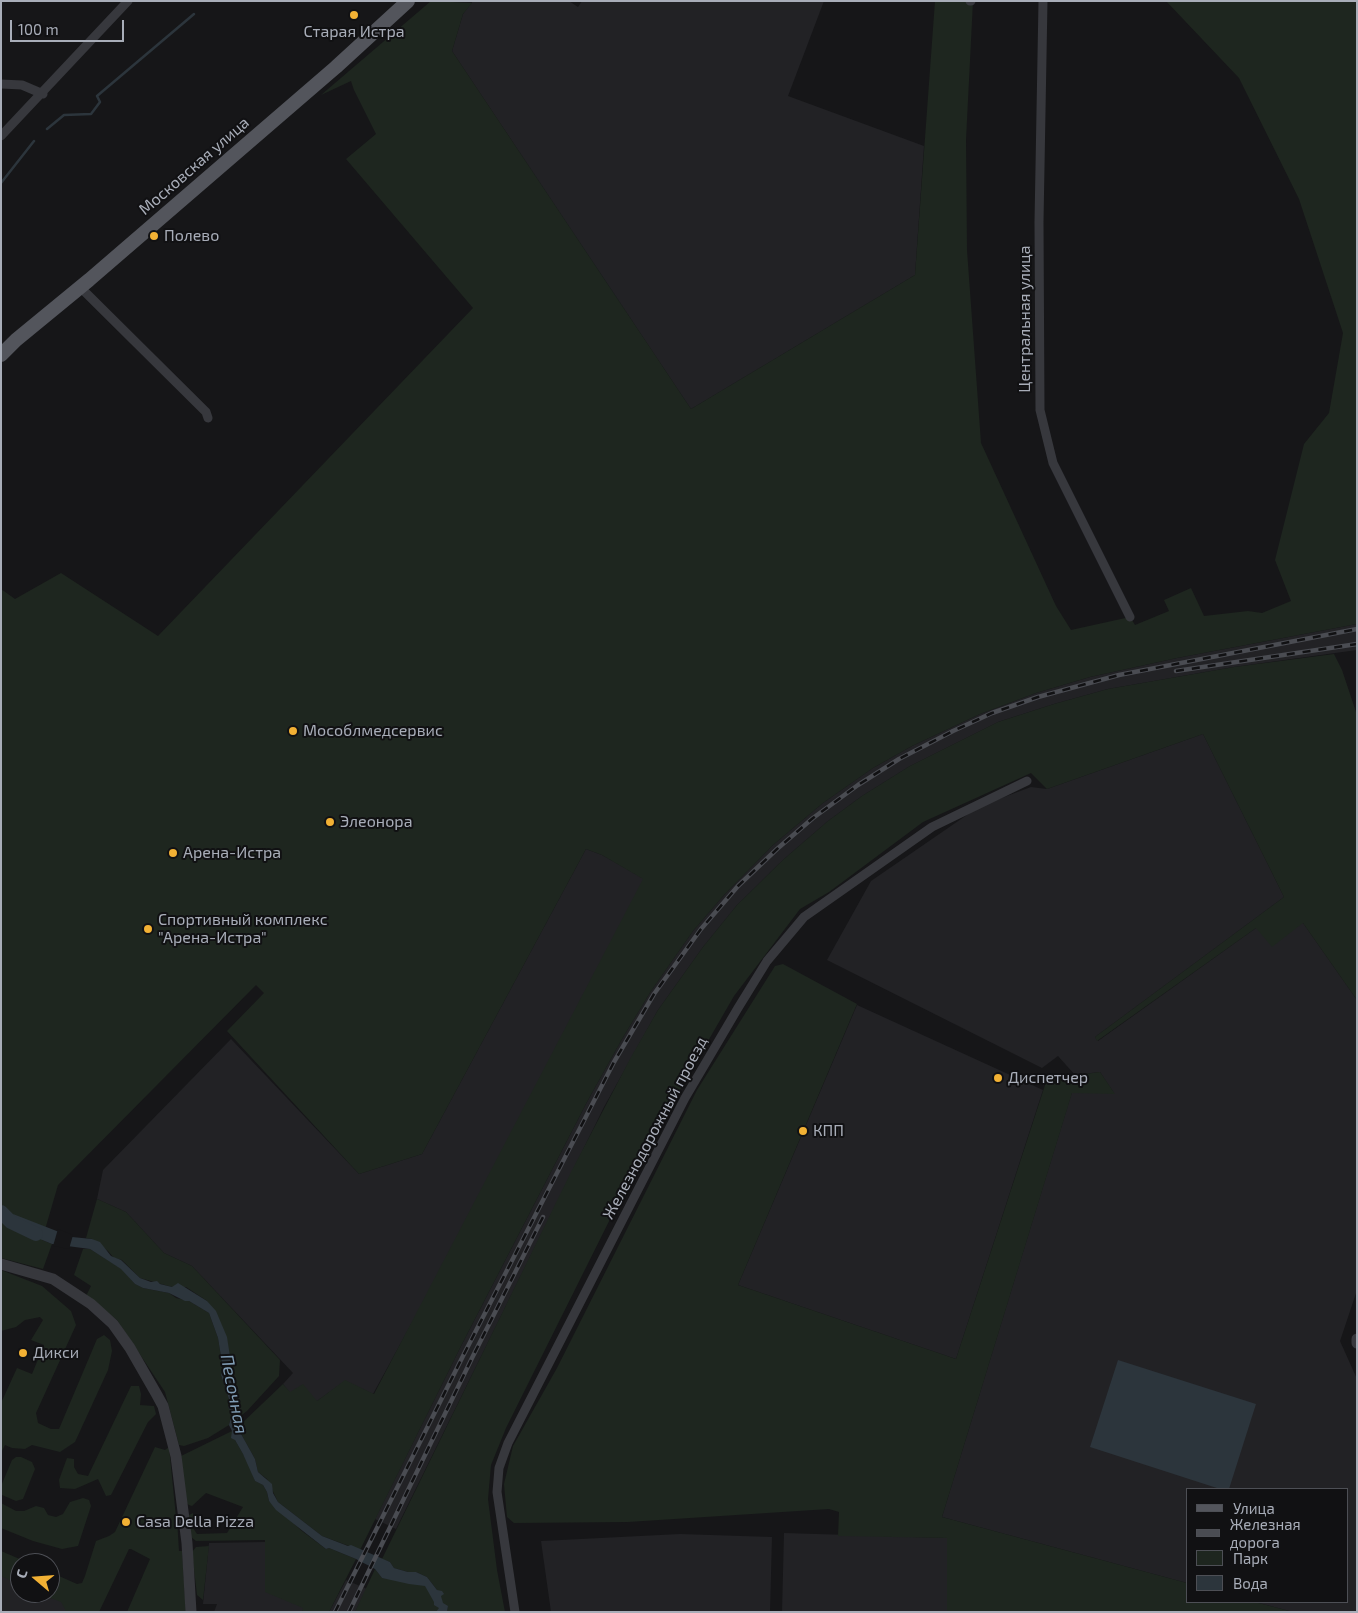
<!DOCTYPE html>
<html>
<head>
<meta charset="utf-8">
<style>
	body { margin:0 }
	#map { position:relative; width:1358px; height:1613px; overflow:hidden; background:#161618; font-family:"Exo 2",sans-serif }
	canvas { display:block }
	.frame { position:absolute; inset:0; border:2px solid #a8adb8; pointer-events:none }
	.legend { position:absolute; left:1186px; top:1488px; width:162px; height:115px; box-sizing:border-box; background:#111113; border:1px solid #4d4f55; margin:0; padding:6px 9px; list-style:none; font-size:15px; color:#a8adb8 }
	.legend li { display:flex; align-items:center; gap:10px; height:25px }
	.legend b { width:25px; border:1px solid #4d4f55 }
	.north { position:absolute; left:10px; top:1553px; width:50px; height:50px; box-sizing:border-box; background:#111113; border:1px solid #4d4f55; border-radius:50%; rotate:288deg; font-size:14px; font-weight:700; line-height:20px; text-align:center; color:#a8adb8 }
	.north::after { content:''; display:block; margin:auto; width:18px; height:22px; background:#f2b134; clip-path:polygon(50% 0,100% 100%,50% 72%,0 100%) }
	.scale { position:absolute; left:10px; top:20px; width:114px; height:22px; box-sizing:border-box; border:2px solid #a8adb8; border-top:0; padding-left:6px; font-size:15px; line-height:18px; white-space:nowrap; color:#a8adb8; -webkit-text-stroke:4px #111113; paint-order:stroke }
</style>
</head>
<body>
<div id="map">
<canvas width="1358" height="1613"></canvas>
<div class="frame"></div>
<ul class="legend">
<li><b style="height:6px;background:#53555c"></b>Улица</li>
<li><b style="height:6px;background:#4a4c52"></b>Железная дорога</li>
<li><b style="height:14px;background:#1e261f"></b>Парк</li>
<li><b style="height:14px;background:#2c353c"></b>Вода</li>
</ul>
<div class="north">С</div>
<div class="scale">100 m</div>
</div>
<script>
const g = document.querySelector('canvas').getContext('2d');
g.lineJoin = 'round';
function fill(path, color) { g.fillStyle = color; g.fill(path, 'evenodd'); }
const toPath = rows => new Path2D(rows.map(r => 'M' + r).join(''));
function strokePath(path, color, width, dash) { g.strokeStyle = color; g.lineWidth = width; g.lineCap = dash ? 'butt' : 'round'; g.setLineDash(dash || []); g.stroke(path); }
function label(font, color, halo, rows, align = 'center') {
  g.font = font + ' "Exo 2",sans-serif'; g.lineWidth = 4; g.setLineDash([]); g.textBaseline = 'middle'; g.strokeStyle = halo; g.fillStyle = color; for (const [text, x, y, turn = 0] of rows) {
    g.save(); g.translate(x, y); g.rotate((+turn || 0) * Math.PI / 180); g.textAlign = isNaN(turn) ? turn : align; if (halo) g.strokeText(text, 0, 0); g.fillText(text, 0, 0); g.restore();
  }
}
fill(toPath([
	[473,1,569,1,578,7,582,1,824,1,788,96,924,146,915,275,691,409,452,51,463,14],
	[1357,624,1357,650,1234,667,1108,689,1054,704,998,722,910,766,862,796,828,821,784,859,737,905,703,947,658,1010,604,1107,396,1529,375,1519,461,1346,588,1100,622,1039,651,991,693,931,724,895,773,845,823,803,873,768,912,746,980,714,1036,693,1090,677,1177,658],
	[1203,734,1284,897,1095,1037,1098,1041,1256,928,1303,923,1357,1000,1357,1290,1340,1341,1357,1379,1357,1612,1293,1612,1255,1602,1347,1602,1347,1489,1187,1489,1187,1583,942,1517,1072,1092,1114,1093,1100,1072,1075,1075,1058,1056,1042,1068,827,960,871,881,980,806,1031,787,1047,789],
	[586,849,602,855,644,879,513,1138,373,1394,345,1381,317,1401,290,1393,283,1384,293,1373,192,1266,164,1253,126,1212,97,1199,103,1170,231,1039,359,1174,422,1154],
	[857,1005,1043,1090,956,1359,738,1285],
	[784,1533,947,1538,947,1612,782,1612],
	[680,1534,772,1537,770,1612,551,1612,541,1541],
	[265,1542,304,1608,302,1612,214,1612,217,1604,203,1604,209,1543],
	[1,1568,20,1576,20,1593,50,1593,79,1612,1,1612],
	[346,1580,367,1589,355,1612,329,1612]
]), '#222225');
fill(toPath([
	[431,1,472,3,463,14,452,51,691,409,915,275,935,1,973,1,966,140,967,250,981,443,1056,606,1071,630,1130,617,1135,625,1169,611,1164,600,1191,588,1204,616,1248,611,1262,613,1291,601,1275,560,1304,444,1329,413,1343,333,1299,199,1239,78,1166,1,1357,1,1357,624,1177,658,1090,677,1036,693,980,714,912,746,873,768,823,803,773,845,724,895,693,931,651,991,622,1039,588,1100,461,1346,360,1550,322,1536,278,1502,267,1479,258,1472,255,1459,240,1432,240,1425,283,1384,290,1392,303,1384,317,1401,345,1380,374,1394,643,879,602,855,586,849,422,1154,359,1174,227,1031,264,993,256,985,58,1185,42,1240,52,1244,43,1269,1,1258,1,589,15,599,61,573,158,636,473,308,346,159,376,134,354,90,351,81,321,95],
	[1334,654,1342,670,1357,715,1357,1000,1303,923,1272,947,1256,928,1097,1041,1095,1037,1284,897,1203,734,1047,789,1031,773,923,822,829,892,800,909,734,996,640,1159,506,1428,491,1465,488,1499,497,1570,505,1612,447,1612,448,1606,439,1612,355,1612,375,1569,382,1578,409,1579,437,1590,427,1577,416,1572,408,1572,394,1568,390,1562,382,1559,571,1172,631,1057,658,1010,703,947,737,905,784,859,828,821,862,796,910,766,998,722,1054,704,1108,689,1234,667],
	[783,964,857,1004,738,1285,956,1359,1047,1079,1100,1072,1115,1094,1072,1093,942,1517,1187,1583,1187,1602,1255,1602,1293,1612,947,1612,947,1538,838,1536,839,1512,829,1509,628,1522,514,1523,507,1517,504,1484,513,1446,557,1368,697,1090,775,966],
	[97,1199,126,1212,164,1253,192,1266,280,1360,279,1376,247,1411,238,1418,235,1392,229,1372,231,1363,207,1301,186,1287,172,1287,140,1278,122,1260,114,1258,108,1251,92,1239,86,1238],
	[83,1249,90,1249,122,1269,135,1284,143,1288,169,1293,176,1298,189,1301,209,1313,218,1338,223,1369,221,1375,230,1402,232,1413,229,1425,208,1438,184,1446,179,1445,165,1392,117,1320,86,1296,91,1286,74,1275],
	[1,1270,42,1286,71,1311,76,1325,36,1413,38,1423,51,1429,59,1429,97,1339,104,1335,110,1340,112,1351,108,1370,75,1442,60,1452,32,1445,25,1449,12,1448,5,1445,1,1453,1,1403,17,1368,32,1374,44,1345,31,1340,43,1320,40,1317,25,1320,16,1327,1,1331],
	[131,1386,139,1386,141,1394,140,1405,154,1406,156,1414,148,1422,111,1495,106,1496,98,1479,75,1489,60,1488,59,1480,67,1458,74,1459,74,1467,78,1474,88,1476],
	[232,1431,235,1440,249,1464,255,1481,263,1485,267,1492,269,1501,302,1531,326,1549,329,1548,356,1559,329,1612,302,1612,303,1608,265,1592,265,1540,196,1541,191,1537,189,1515,193,1513,195,1523,193,1528,197,1534,227,1533,243,1507,206,1493,192,1506,189,1505,186,1503,181,1456],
	[155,1447,165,1450,169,1447,176,1517,177,1519,179,1551,182,1551,186,1612,127,1612,150,1559,131,1549,129,1549,99,1612,65,1612,65,1609,61,1602,38,1593,50,1593,50,1572,77,1584,82,1583,85,1576,96,1541,109,1536,115,1532],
	[16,1457,21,1457,32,1462,35,1469,23,1499,16,1501,2,1495,1,1486,12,1460],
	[83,1498,89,1500,91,1506,78,1546,62,1549,33,1541,1,1528,1,1503,16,1511,24,1511,36,1506,44,1508,48,1515,56,1517,63,1514,70,1502],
	[209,1546,203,1600,197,1595,192,1552,196,1547],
	[1,1551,29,1563,20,1563,20,1585,1,1576]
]), '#1e261f');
fill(toPath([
	[13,1214,72,1237,92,1239,100,1242,111,1256,121,1260,140,1278,151,1282,157,1281,160,1284,172,1287,178,1283,207,1301,216,1311,227,1337,231,1363,229,1372,235,1392,240,1432,255,1459,258,1472,272,1484,273,1493,278,1502,322,1536,348,1546,351,1545,390,1562,394,1568,408,1572,416,1572,427,1577,437,1590,442,1591,444,1594,441,1596,443,1603,448,1606,447,1612,436,1612,439,1608,434,1605,434,1602,425,1586,409,1584,382,1578,375,1569,356,1559,329,1548,326,1549,276,1510,269,1501,267,1492,263,1485,255,1481,243,1454,235,1440,231,1438,232,1431,229,1425,232,1413,228,1407,230,1402,221,1375,223,1369,218,1338,209,1313,189,1301,185,1301,169,1293,143,1288,135,1284,121,1269,90,1249,52,1244,35,1237,23,1231],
	[1118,1360,1256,1404,1229,1489,1220,1489,1090,1447]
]), '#2c353c');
fill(toPath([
	[58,1229,73,1235,69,1249,53,1246]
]), '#161618');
strokePath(toPath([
	[47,129,64,115,91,114,100,102,97,96,194,14],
	[1,183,34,141]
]), '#2c353c', 2.5);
strokePath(toPath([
	[1,1212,11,1222,36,1234]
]), '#2c353c', 14);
strokePath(toPath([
	[970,1,971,1],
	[1043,1,1039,222,1040,410,1053,463,1130,617],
	[1,84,22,85,43,94],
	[1,136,128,1],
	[80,287,206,412,208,418],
	[515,1612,497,1492,499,1468,508,1443,685,1098,738,1008,767,961,804,917,932,827,1027,781]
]), '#37383d', 9);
strokePath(toPath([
	[1,1264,53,1279,91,1304,113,1324,130,1348,157,1395,163,1406,176,1456,187,1543,191,1612],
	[1357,1339,1357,1343]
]), '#37383d', 11);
strokePath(toPath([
	[1,355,16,340,89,280,336,67,408,1]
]), '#53555c', 14);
const rail = toPath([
	[1176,671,1357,644],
	[335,1612,464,1354,614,1062,654,994,701,929,738,886,777,849,813,818,858,785,899,759,953,731,992,713,1038,697,1119,675,1357,629],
	[349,1612,472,1358,543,1217]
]);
strokePath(rail, '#4a4c52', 4.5);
strokePath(rail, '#111113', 2.5, [8]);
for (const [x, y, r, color] of [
	[354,15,5,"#f2b134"],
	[154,236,5,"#f2b134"],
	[293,731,5,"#f2b134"],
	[330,822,5,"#f2b134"],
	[173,853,5,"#f2b134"],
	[148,929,5,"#f2b134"],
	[998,1078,5,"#f2b134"],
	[803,1131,5,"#f2b134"],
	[23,1353,5,"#f2b134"],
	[126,1522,5,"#f2b134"]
]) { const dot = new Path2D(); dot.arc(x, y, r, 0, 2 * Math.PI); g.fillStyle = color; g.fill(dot); strokePath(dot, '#111113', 2); }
label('16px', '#a8adb8', '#111113', [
	["Старая Истра",354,32,"center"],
	["Полево",164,236],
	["Мособлмедсервис",303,731],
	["Элеонора",340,822],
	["Арена-Истра",183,853],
	["Спортивный комплекс",158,920],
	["\"Арена-Истра\"",158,938],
	["Диспетчер",1008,1078],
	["КПП",813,1131],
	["Дикси",33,1353],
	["Casa Della Pizza",136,1522]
], 'left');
label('16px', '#a8adb8', '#111113', [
	["Московская улица",194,166,-41],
	["Центральная улица",1025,319,-90],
	["Железнодорожный проезд",655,1128,-62]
]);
label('italic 18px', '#7f9bb3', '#111113', [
	["Песочная",234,1394,79]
]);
</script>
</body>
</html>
